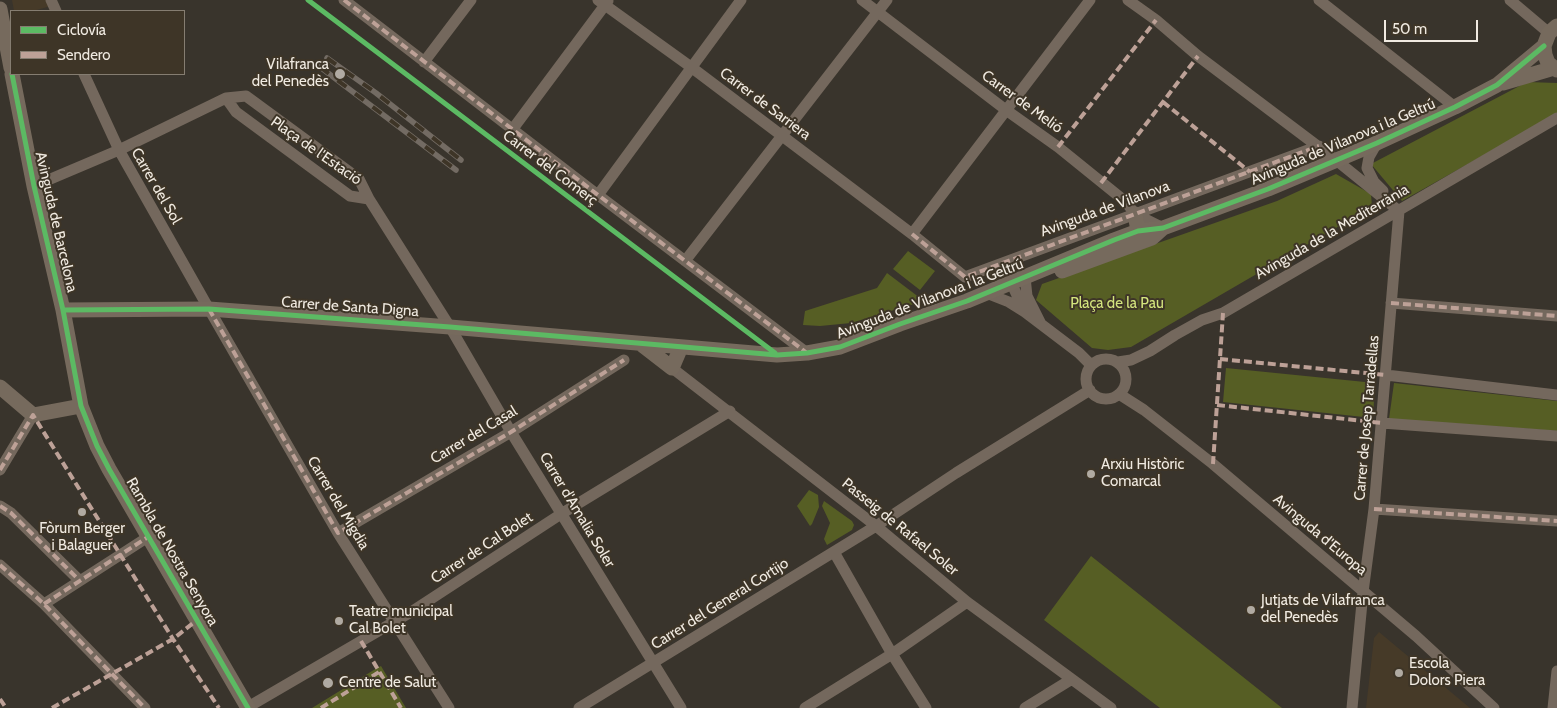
<!DOCTYPE html>
<html>
<head>
<meta charset="utf-8">
<style>
	body { margin:0 }
	#map { position:relative; width:1557px; height:708px; overflow:hidden; background:#39342c; font-family:Cabin,sans-serif }
	canvas { display:block }
	.legend { position:absolute; left:10px; top:10px; width:175px; height:65px; box-sizing:border-box; background:#3e3527; border:1px solid #857d71; margin:0; padding:6px 9px; list-style:none; font-size:15px; color:#f0eae1 }
	.legend li { display:flex; align-items:center; gap:10px; height:25px }
	.legend b { width:25px; border:1px solid #857d71 }
	.scale { position:absolute; left:1384px; top:20px; width:94px; height:22px; box-sizing:border-box; border:2px solid #f0eae1; border-top:0; padding-left:6px; font-size:15px; line-height:18px; white-space:nowrap; color:#f0eae1; -webkit-text-stroke:4px #3e3527; paint-order:stroke }
</style>
</head>
<body>
<div id="map">
<canvas width="1557" height="708"></canvas>
<ul class="legend">
<li><b style="height:6px;background:#5cba63"></b>Ciclovía</li>
<li><b style="height:6px;background:#bda197"></b>Sendero</li>
</ul>
<div class="scale">50 m</div>
</div>
<script>
const g = document.querySelector('canvas').getContext('2d');
g.lineJoin = 'round';
function fill(path, color) { g.fillStyle = color; g.fill(path, 'evenodd'); }
const toPath = rows => new Path2D(rows.map(r => 'M' + r).join(''));
function strokePath(path, color, width, dash) { g.strokeStyle = color; g.lineWidth = width; g.lineCap = dash ? 'butt' : 'round'; g.setLineDash(dash || []); g.stroke(path); }
function label(font, color, halo, rows, align = 'center') {
  g.font = font + ' Cabin,sans-serif'; g.lineWidth = 4; g.setLineDash([]); g.textBaseline = 'middle'; g.strokeStyle = halo; g.fillStyle = color; for (const [text, x, y, turn = 0] of rows) {
    g.save(); g.translate(x, y); g.rotate((+turn || 0) * Math.PI / 180); g.textAlign = isNaN(turn) ? turn : align; if (halo) g.strokeText(text, 0, 0); g.fillText(text, 0, 0); g.restore();
  }
}
fill(toPath([
	[12,0,48,0,51,6,33,11,14,11],
	[1379,632,1470,708,1366,708,1374,638]
]), '#463a28');
fill(toPath([
	[1527,82,1557,83,1557,114,1402,201,1371,164],
	[1336,174,1371,194,1372,207,1131,347,1108,350,1092,348,1036,300,1042,284,1277,201],
	[908,251,935,271,920,290,893,269],
	[887,273,924,301,851,323,820,326,803,325,805,311,877,288],
	[1226,368,1375,383,1373,418,1223,402],
	[1394,383,1557,401,1557,431,1389,419],
	[809,490,818,495,819,507,812,524,810,526,797,506],
	[824,501,852,521,854,525,852,530,827,545,824,539,830,523,822,506],
	[1091,556,1282,708,1160,708,1044,620],
	[381,666,406,708,312,708,377,668]
]), '#565e24');
strokePath(toPath([
	[51,0,56,11],
	[344,0,598,195,807,353],
	[598,0,691,67,912,234,965,277,1319,146],
	[862,0,1006,110,1058,147,1126,202,1135,214,1163,228],
	[1128,0,1156,20,1198,56,1336,160,1399,211,1374,509,1363,592,1352,708],
	[1319,0,1455,107],
	[1510,0,1549,33],
	[424,62,471,0],
	[84,74,119,150,209,309,338,533,449,708],
	[226,98,236,112,350,196,369,199],
	[512,130,608,1],
	[1377,143,1369,157,1367,168,1374,182,1383,191],
	[34,186,119,150,226,98,246,96,359,179,369,199,450,327,511,432,681,708],
	[598,195,741,0],
	[912,234,1090,0],
	[685,261,887,0],
	[1025,277,1027,296,1040,322],
	[1011,282,1024,311],
	[986,293,1009,302,1025,312,1079,353,1091,365],
	[1391,303,1557,316],
	'1086 379a20 20 0 1 1 40 0a20 20 0 1 1-40 0Z',
	[1118,362,1131,360,1150,351,1175,335,1202,320,1223,313,1557,118],
	[672,368,876,526,967,602,1111,708],
	[1386,375,1557,395],
	[1119,394,1144,410,1213,464,1416,636,1494,708],
	[1382,423,1557,436],
	[0,470,33,415],
	[0,506,11,513,79,580],
	[1374,509,1557,521],
	[338,533,511,432,624,360],
	[834,552,892,654,926,708],
	[0,565,44,604,145,708],
	[44,604,148,537],
	[248,707,411,612,561,514,730,411],
	[579,708,876,526,956,473,1090,390],
	[805,708,892,654,967,602],
	[1025,708,1072,679],
	[1553,708,1557,671]
]), '#74685d', 11);
strokePath(toPath([
	[0,9,11,68],
	[1557,26,1549,33,1544,46,1545,55,1548,63,1557,70],
	[12,74,34,186,63,310,81,406,97,446,109,469,248,708],
	[1503,83,1554,68],
	[1135,214,1138,231],
	[1062,271,1152,238,1162,229],
	[63,310,209,309,450,327,777,355,807,353,840,347,900,324,967,301,1114,240,1138,231,1163,228,1268,189,1377,143,1455,107,1497,85,1544,46],
	[641,344,672,368,681,347],
	[0,387,33,415,81,406]
]), '#766a5d', 15);
const rail = toPath([
	[327,58,376,93,461,160],
	[320,67,456,170]
]);
strokePath(rail, '#736b63', 5.5);
strokePath(rail, '#3e3527', 4, [11]);
strokePath(toPath([
	[344,0,598,195,807,353],
	[1163,102,1250,172],
	[1058,147,1156,20],
	[1101,183,1198,56],
	[912,234,965,277,1319,146],
	[1391,303,1557,316],
	[209,309,338,533,511,432,624,360],
	[1220,359,1386,375],
	[1217,405,1382,423],
	[1213,464,1223,313],
	[0,470,33,415,173,639,219,708],
	[0,506,11,513,79,580],
	[1374,509,1557,521],
	[0,565,44,604,145,708],
	[44,604,148,537],
	[361,641,401,708],
	[0,699,6,708],
	[52,708,173,639,197,620],
	[321,708,379,672]
]), '#bda197', 4, [8, 4]);
strokePath(toPath([
	[308,0,775,353],
	[12,74,34,186,63,310,81,406,97,446,109,469,248,708],
	[63,310,209,309,450,327,777,355,807,353,840,347,900,324,967,301,1114,240,1138,231,1163,228,1268,189,1377,143,1455,107,1497,85,1544,46]
]), '#5cba63', 5);
for (const [x, y, r, color] of [
	[340,74,6,"#b0aaa2"],
	[1091,474,5,"#b0aaa2"],
	[82,512,5,"#b0aaa2"],
	[1251,610,5,"#b0aaa2"],
	[339,621,5,"#b0aaa2"],
	[1399,673,5,"#b0aaa2"],
	[328,683,6,"#b0aaa2"]
]) { const dot = new Path2D(); dot.arc(x, y, r, 0, 2 * Math.PI); g.fillStyle = color; g.fill(dot); strokePath(dot, '#3e3527', 2); }
label('15px', '#f0eae1', '#3e3527', [
	["Vilafranca",329,65,"right"],
	["del Penedès",329,82,"right"],
	["Arxiu Històric",1101,465],
	["Comarcal",1101,482],
	["Fòrum Berger",82,529,"center"],
	["i Balaguer",82,546,"center"],
	["Jutjats de Vilafranca",1261,601],
	["del Penedès",1261,618],
	["Teatre municipal",349,612],
	["Cal Bolet",349,629],
	["Escola",1409,664],
	["Dolors Piera",1409,681],
	["Centre de Salut",339,683]
], 'left');
label('15px', '#f0eae1', '#3e3527', [
	["Carrer de Melió",1022,102,36],
	["Carrer de Sarriera",765,104,37],
	["Avinguda de Vilanova i la Geltrú",1343,142,-23],
	["Plaça de l'Estació",316,151,35],
	["Carrer del Comerç",550,168,37],
	["Carrer del Sol",156,186,60],
	["Avinguda de Vilanova",1105,209,-20],
	["Avinguda de Barcelona",56,222,77],
	["Avinguda de la Mediterrània",1332,232,-30],
	["Avinguda de Vilanova i la Geltrú",930,299,-21],
	["Carrer de Santa Digna",350,307,4],
	["Carrer de Josep Tarradellas",1367,418,-85],
	["Carrer del Casal",474,435,-31],
	["Carrer del Migdia",338,503,59],
	["Carrer d'Amalia Soler",577,510,59],
	["Passeig de Rafael Soler",900,527,39],
	["Avinguda d'Europa",1320,535,40],
	["Carrer de Cal Bolet",482,548,-33],
	["Rambla de Nostra Senyora",172,552,60],
	["Carrer del General Cortijo",720,604,-32]
]);
label('15px', '#d3e47d', '#3e3527', [
	["Plaça de la Pau",1117,304]
]);
</script>
</body>
</html>
